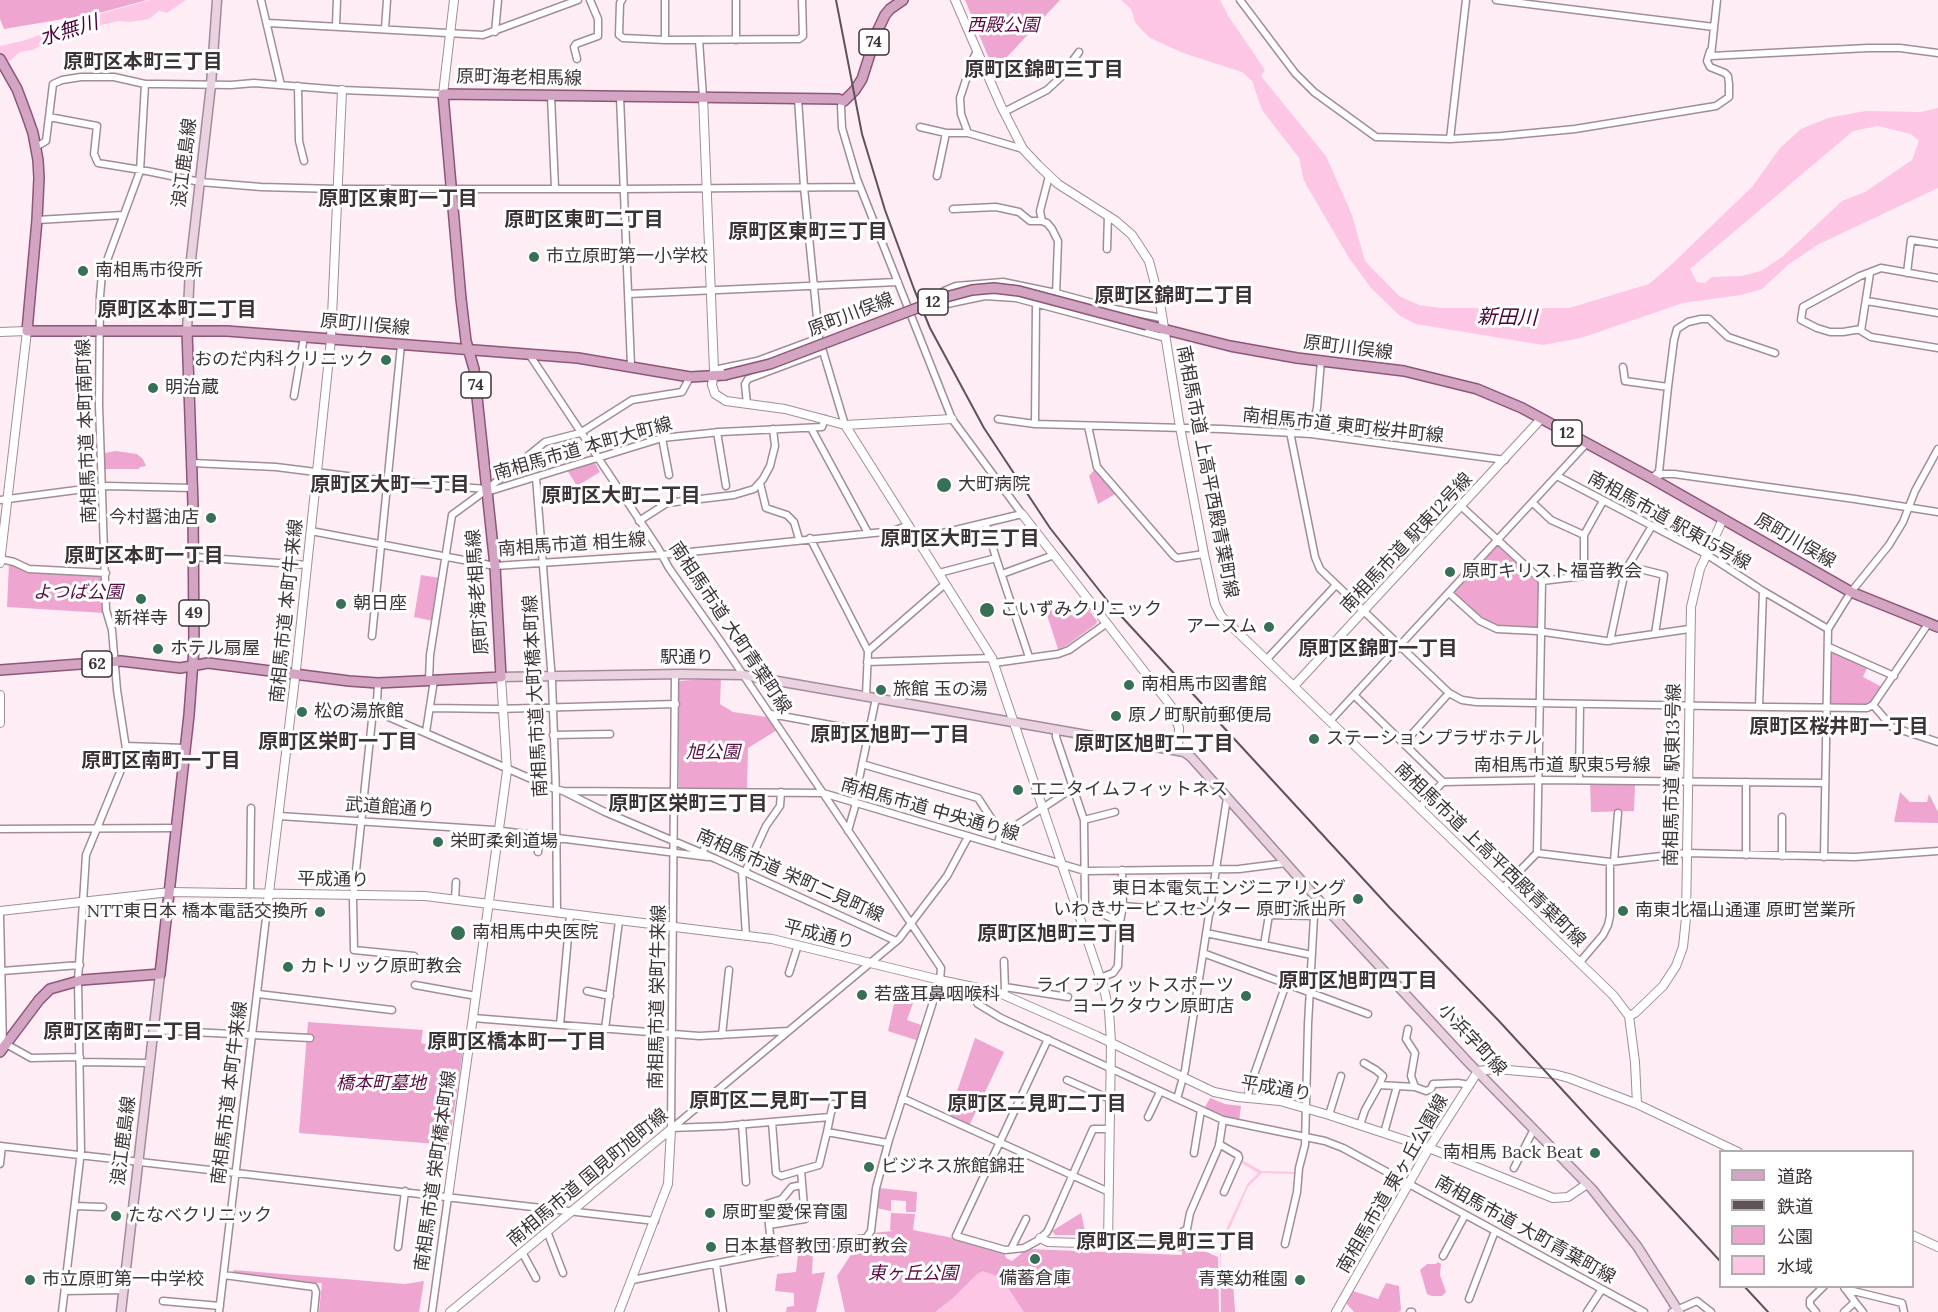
<!DOCTYPE html>
<html>
<head>
<meta charset="utf-8">
<style>
	body { margin:0 }
	#map { position:relative; width:1938px; height:1312px; overflow:hidden; background:#ffedf6; font-family:Lora,"Noto Sans JP",serif }
	canvas { display:block }
	.legend { position:absolute; left:1719px; top:1150px; width:195px; height:138px; box-sizing:border-box; background:#fff; border:2px solid #b1adaf; margin:0; padding:8px 10px; list-style:none; font-size:18px; color:#3c3338 }
	.legend li { display:flex; align-items:center; gap:12px; height:30px }
	.legend b { width:30px; border:2px solid #b1adaf }
</style>
</head>
<body>
<div id="map">
<canvas width="1938" height="1312"></canvas>
<ul class="legend">
<li><b style="height:8px;background:#d4a5c2"></b>道路</li>
<li><b style="height:8px;background:#5e5359"></b>鉄道</li>
<li><b style="height:16px;background:#eea5d0"></b>公園</li>
<li><b style="height:16px;background:#fdc6e5"></b>水域</li>
</ul>
</div>
<script>
const g = document.querySelector('canvas').getContext('2d');
g.lineJoin = 'round';
function fill(path, color) { g.fillStyle = color; g.fill(path, 'evenodd'); }
const toPath = rows => new Path2D(rows.map(r => 'M' + r).join(''));
function strokePath(path, color, width, dash) { g.strokeStyle = color; g.lineWidth = width; g.lineCap = dash ? 'butt' : 'round'; g.setLineDash(dash || []); g.stroke(path); }
function label(font, color, halo, rows, align = 'center') {
  g.font = font + ' Lora,"Noto Sans JP",serif'; g.lineWidth = 6; g.setLineDash([]); g.textBaseline = 'middle'; g.strokeStyle = halo; g.fillStyle = color; for (const [text, x, y, turn = 0] of rows) {
    g.save(); g.translate(x, y); g.rotate((+turn || 0) * Math.PI / 180); g.textAlign = isNaN(turn) ? turn : align; if (halo) g.strokeText(text, 0, 0); g.fillText(text, 0, 0); g.restore();
  }
}
fill(toPath([
	[0,0,147,0,99,13,4,29,0,19],
	[965,0,1060,0,994,71],
	[116,451,137,454,143,459,146,466,140,467,139,469,105,469,105,453],
	[595,463,600,472,577,486,567,470],
	[1096,468,1117,493,1098,504,1089,476],
	[1498,545,1539,584,1538,627,1536,629,1495,626,1478,615,1455,594,1455,591],
	[9,563,101,575,104,613,7,607],
	[421,575,440,578,433,621,414,617],
	[1079,596,1097,621,1096,624,1066,646,1058,649,1046,612,1079,603],
	[1834,652,1867,668,1863,677,1882,687,1872,702,1869,704,1831,704,1830,702,1832,653],
	[721,678,720,704,733,712,767,717,777,730,748,748,747,789,679,788,678,681],
	[1590,783,1633,783,1635,785,1634,811,1591,812],
	[1900,792,1910,802,1927,802,1929,794,1938,812,1938,823,1894,822],
	[895,999,913,1003,907,1020,921,1025,916,1040,888,1031],
	[308,1022,423,1030,421,1043,438,1048,440,1044,463,1051,449,1145,299,1133],
	[975,1038,1004,1052,969,1126,949,1115],
	[1210,1098,1225,1104,1241,1106,1239,1121,1220,1116,1204,1109],
	[879,1188,917,1192,916,1212,906,1212,906,1201,891,1200,891,1211,876,1208],
	[891,1213,915,1214,913,1230,953,1238,1003,1251,1006,1258,1012,1261,1027,1249,1182,1255,1182,1241,1218,1257,1219,1312,845,1312,837,1276,852,1253,872,1233,893,1231,890,1230],
	[1081,1213,1086,1235,1055,1235,1052,1231],
	[813,1252,812,1274,825,1272,816,1312,786,1312,787,1307,794,1306,794,1293,775,1291,777,1274,796,1272,798,1254],
	[1438,1262,1441,1264,1440,1275,1446,1292,1442,1296,1432,1296,1427,1294,1420,1270,1427,1264,1436,1264],
	[234,1270,405,1284,424,1281,419,1312,319,1312,322,1283,307,1283,233,1273],
	[1221,1282,1233,1282,1235,1312,1221,1312],
	[1386,1283,1399,1286,1401,1310,1399,1312,1354,1312,1346,1303,1353,1291,1378,1299]
]), '#eea5d0');
fill(toPath([
	[150,0,186,0,167,13,159,11,149,19,130,22,119,21,72,32,32,50,20,52,11,60,0,64,0,46,26,40,78,20],
	[1121,0,1220,0,1229,17,1265,70,1261,76,1326,156,1352,215,1365,261,1399,296,1419,305,1441,308,1569,308,1649,284,1672,264,1752,187,1780,148,1801,129,1828,118,1865,111,1921,112,1938,108,1938,188,1819,244,1789,264,1762,289,1741,295,1683,303,1581,338,1543,345,1416,324,1400,316,1371,288,1349,258,1304,181,1299,158,1262,110,1252,81,1242,72,1183,53,1150,38,1140,28,1135,22,1131,9],
	[1878,126,1911,134,1919,141,1912,160,1865,192,1842,201,1782,257,1761,271,1741,276,1712,277,1705,283,1697,282,1690,269,1853,131],
	[1222,1148,1261,1171,1296,1172,1296,1174,1262,1173,1248,1187,1221,1248,1220,1312,1220,1247,1222,1238,1248,1183,1258,1173,1222,1151,1199,1206],
	[983,1271,994,1275,1007,1286,1024,1312,935,1312,953,1298,977,1274]
]), '#fdc6e5');
const minor = toPath([
	[261,0,281,85],
	[622,0,620,3,619,35,623,38,665,40,799,39,803,36,802,0],
	[665,0,665,40],
	[736,0,736,40],
	[1240,0,1295,73,1314,92,1376,137,1450,139,1501,136,1575,129,1716,106,1729,97,1729,84,1728,76,1725,73,1710,67,1707,61,1710,51],
	[1496,0,1714,27],
	[1717,0,1711,56,1868,48,1900,48,1938,53],
	[268,23,483,35,578,0],
	[336,25,337,0],
	[385,29,387,0],
	[495,32,498,0],
	[699,40,703,97],
	[577,59,574,47,576,44,598,36,598,19,590,0],
	[298,86,299,141,304,161],
	[551,96,555,188],
	[620,96,631,366],
	[798,99,804,187,819,338,845,425],
	[844,101,841,106,842,128,857,179,952,419,1022,514,918,539],
	[1004,112,1047,90,1061,77,1079,52],
	[49,117,97,126,94,154,98,163,147,171,200,182,261,187,336,189,624,189,860,187],
	[920,127,946,133,968,133,1023,149],
	[968,133,961,114,960,98,972,61,977,51],
	[1450,139,1466,0],
	[36,147,46,141,53,84,62,80,81,77,114,77,145,84,160,84,231,85,254,83,342,90,443,94],
	[937,176,946,133],
	[1049,176,1040,211,1042,221,1047,223,1052,229,1058,241,1056,295],
	[953,209,996,207,1019,212,1030,221,1042,221],
	[37,220,123,215],
	[1107,249,1108,215],
	[1870,273,1861,331,1871,337,1938,348],
	[1907,273,1911,240,1938,244],
	[628,294,898,282],
	[1867,301,1938,313],
	[1162,318,1115,309,1056,293,1003,282,956,286,944,291,947,304,985,296,1016,298,1166,338],
	[1861,329,1843,332,1830,332,1817,328,1801,320,1803,307,1860,276,1881,268,1938,278],
	[529,354,658,548,669,568,719,639,941,968,940,980,889,1140,876,1188,871,1231,866,1238,769,1253,632,1280],
	[1623,367,1625,381,1668,387],
	[714,370,757,361,819,338],
	[294,396,304,337],
	[747,404,745,384,748,379,823,351],
	[998,419,1035,424,1222,429,1311,434,1505,460],
	[1035,424,1036,302],
	[1088,426,1097,467,1174,556,1177,558,1204,554],
	[811,428,868,533],
	[717,432,726,486],
	[1290,432,1315,557,1320,569,1449,693,1462,700,1476,702,1771,707,1867,708,1873,705],
	[1311,434,1317,408,1321,361],
	[662,438,669,475],
	[192,463,276,467,387,481,486,489],
	[1557,476,1706,554,1763,591,1828,629],
	[1654,476,1659,472,1668,387,1674,340,1677,329,1688,322,1701,319,1709,319,1728,337,1775,353],
	[536,477,552,681,556,793,557,913],
	[1652,478,1663,474,1674,474,1855,499,1938,512],
	[760,483,766,508,787,515,794,522,799,539],
	[486,490,490,491,662,438,720,432,822,427,825,419],
	[0,500,107,486,193,488],
	[1533,503,1551,520,1584,535],
	[1462,507,1542,581,1625,571],
	[639,521,667,503,734,495,754,489,763,479,770,466,775,446,773,429],
	[986,524,996,558,1029,657],
	[311,531,495,566,661,555,893,531,909,525],
	[810,538,868,651],
	[194,557,307,565],
	[0,559,14,562,29,569,106,573],
	[1628,566,1664,575,1655,634],
	[939,573,996,558],
	[1002,574,1054,555],
	[1584,576,1584,535,1603,501],
	[1449,593,1480,621,1497,629,1537,631,1606,641,1689,629],
	[372,636,401,345],
	[1610,641,1625,571,1652,526],
	[1829,647,1894,676],
	[1267,659,1335,586],
	[867,662,992,658],
	[994,663,1058,654,1069,650,1107,623],
	[429,680,430,655,452,515,486,490,545,442,580,433,632,400,682,392,690,377],
	[378,683,377,702,372,720,353,899,354,950,414,956],
	[1354,695,1443,782],
	[866,696,868,651,945,584],
	[1873,705,1928,624],
	[1873,705,1892,727,1938,742],
	[1759,707,1763,591],
	[431,708,497,709,676,704],
	[375,711,552,788,563,791,605,812,716,859,896,941],
	[771,714,869,732],
	[1330,721,1586,444],
	[1056,729,1056,737,1084,820,1085,906,1120,922,1118,966,1113,973,1100,978],
	[426,732,434,680],
	[553,735,610,734],
	[1404,743,1449,693],
	[126,746,185,748],
	[862,764,978,798,993,821,1000,836],
	[1579,780,1580,704],
	[563,791,823,793,1085,871,1239,869,1286,863],
	[854,803,876,698],
	[1420,807,1443,782,1543,780,1824,783],
	[279,816,494,830,708,857],
	[1084,820,1115,812],
	[0,829,177,828],
	[848,831,856,803],
	[997,845,1000,836,1073,788],
	[538,852,539,836],
	[703,853,708,834],
	[1537,853,1542,581],
	[1746,855,1746,782],
	[1782,856,1782,817],
	[1824,857,1828,629,1851,592,1889,545,1903,522,1915,491,1938,449],
	[1614,861,1618,813],
	[1122,870,1123,906,1210,913],
	[742,871,746,936],
	[745,872,766,826,780,806,781,792],
	[1503,888,1537,853,1610,862,1687,853,1855,857,1938,851],
	[250,894,251,808],
	[455,899,456,882],
	[0,915,3,1047],
	[1120,922,1123,906],
	[1206,933,1312,955],
	[1264,945,1269,915,1314,916],
	[1203,953,1368,1014],
	[1004,961,1005,990],
	[1580,962,1603,935,1608,925,1610,916,1610,862],
	[2,971,80,965],
	[789,973,798,945],
	[415,985,476,996],
	[974,987,974,998,978,1004,1001,1018,1223,1120,1325,1141,1343,1148,1644,1312],
	[1005,987,1068,997],
	[587,991,610,996],
	[258,994,392,1010],
	[473,1018,699,1036,788,1031],
	[560,1025,570,915],
	[605,1029,619,921],
	[1408,1029,1406,1039,1415,1053,1411,1076,1415,1087],
	[154,1030,310,1038],
	[722,1035,729,970],
	[1048,1039,956,1236,1005,1250,1024,1248,1037,1241,1047,1232,1050,1226,1093,1129,1109,1129],
	[6,1044,31,1058,80,1057],
	[80,1062,150,1063],
	[1364,1063,1376,1070,1383,1076,1379,1085],
	[1067,1080,1110,1099],
	[902,1098,1109,1192],
	[1248,1098,1249,1089,1286,984],
	[1177,1099,1185,1070,1227,798],
	[1329,1115,1341,1076],
	[830,1117,833,1104],
	[1148,1117,1160,1092],
	[772,1122,776,1173,781,1176,819,1165,827,1132,888,1143],
	[742,1124,746,1182],
	[1360,1125,1365,1110,1379,1085,1415,1087,1426,1091,1431,1089,1433,1084,1458,1083,1470,1085],
	[671,1128,724,1126,830,1117,827,1132],
	[671,1129,675,674],
	[671,1129,899,939,947,876,968,837],
	[1384,1133,1397,1086],
	[1219,1144,1238,1155,1239,1158,1224,1192],
	[0,1146,655,1221],
	[1194,1153,1201,1110],
	[0,1164,2,1146],
	[1514,1168,1534,1129],
	[75,1206,103,1207],
	[769,1225,767,1204,782,1199,792,1187,802,1185],
	[547,1231,563,1273],
	[1285,1244,1297,1192,1299,1168,1305,1145,1308,1024,1314,916],
	[1176,1246,1176,1236,1187,1229,1190,1213,1219,1146,1223,1120],
	[398,1247,405,1191],
	[1011,1249,1026,1219],
	[522,1252,536,1278],
	[772,1253,769,1225,805,1219,801,1170],
	[1443,1256,1465,1215],
	[716,1264,723,1312],
	[224,1275,314,1287,316,1292,314,1312],
	[1844,1287,1855,1302,1844,1312],
	[1845,1289,1902,1303,1904,1312],
	[65,1291,124,1290],
	[1469,1299,1495,1231],
	[163,1301,220,1306],
	[1855,1302,1863,1312],
	[62,1312,81,1151,78,980,86,855,127,755,117,690,112,630,106,610,99,405,100,296,102,274,140,171,145,84],
	[219,1312,268,901],
	[432,1312,448,1197],
	[1410,1312,1412,1312],
	[1587,1312,1602,1289],
	[1672,1312,1697,1301,1711,1312],
	[1816,1312,1810,1305,1810,1300,1824,1286]
]);
const tertiary = toPath([
	[955,0,1001,106,1023,149,1038,165,1058,184,1116,221,1132,235,1149,261,1160,303,1180,427,1204,554,1215,604,1221,616,1613,995,1629,1016,1635,1062,1637,1104],
	[443,94,454,0],
	[703,97,714,370,712,385,715,394,726,401,785,409,845,425,952,419],
	[0,332,27,331,0,563],
	[845,425,992,658,1104,989,1109,1011,1111,1042,1108,1245],
	[1022,514,1171,706,1179,728,1178,750],
	[1294,686,1541,419],
	[0,695,0,723],
	[268,901,296,670,331,339,342,90],
	[0,911,170,892,425,896,772,939,940,980,997,992,1097,1036,1214,1092,1238,1097,1280,1101,1329,1115,1429,1148,1553,1198,1568,1197,1587,1184],
	[1629,1016,1635,1013,1663,986,1676,966,1683,947,1686,918,1691,607,1700,569,1723,519],
	[448,1197,507,771,501,677],
	[1912,1235,1938,1247],
	[1040,1238,1048,1242,1180,1246],
	[450,1312,671,1129],
	[619,1312,668,1184,671,1129],
	[1336,1312,1429,1148,1478,1071,1496,1069,1554,1074,1569,1078,1637,1104,1738,1152]
]);
const secondary = toPath([
	[187,331,190,268,211,85,217,0],
	[501,677,681,674,743,675,1184,752,1191,757,1324,906,1468,1062,1592,1189,1637,1246,1679,1312],
	[121,1312,160,974]
]);
const primary = toPath([
	[0,59,17,89,26,113,33,133,38,160,39,178,37,220,27,331,227,331,578,358,690,377,725,375],
	[1147,325,1230,346,1297,358,1404,371,1477,389,1522,408,1651,478,1851,592,1938,627],
	[0,670,121,661,180,668,208,663,349,681,378,683,501,677,495,566,474,369,466,341,461,299,443,94,838,99,844,101,855,90,862,79,877,32,885,15,890,9,903,0],
	[0,1052,39,1000,50,989,82,980,160,974,189,715,194,648,193,504,187,331]
]);
strokePath(minor, '#a18d98', 9);
strokePath(tertiary, '#a18d98', 10);
strokePath(secondary, '#a18d98', 11);
strokePath(primary, '#8d5677', 12);
strokePath(minor, '#fff', 6);
strokePath(tertiary, '#fff', 8);
strokePath(secondary, '#ead2e0', 8);
strokePath(primary, '#d4a5c2', 9);
strokePath(toPath([
	[836,0,862,134,885,210,914,289,930,328,984,428,1050,528,1110,604,1390,908,1499,1021,1720,1261],
	[1744,1286,1768,1312]
]), '#5e5359', 2);
const primaryBridge = toPath([
	[725,375,770,364,946,297,972,290,994,288,1019,291,1147,325]
]);
strokePath(primaryBridge, '#8d5677', 12, []);
strokePath(primaryBridge, '#d4a5c2', 9);
for (const [x, y, r, color] of [
	[534,257,6,"#376f57"],
	[83,271,6,"#376f57"],
	[386,360,6,"#376f57"],
	[153,388,6,"#376f57"],
	[944,485,8,"#376f57"],
	[211,518,6,"#376f57"],
	[1450,572,6,"#376f57"],
	[141,599,6,"#376f57"],
	[341,604,6,"#376f57"],
	[987,610,8,"#376f57"],
	[1269,627,6,"#376f57"],
	[158,649,6,"#376f57"],
	[1129,685,6,"#376f57"],
	[881,690,6,"#376f57"],
	[302,712,6,"#376f57"],
	[1116,716,6,"#376f57"],
	[1314,739,6,"#376f57"],
	[1018,790,6,"#376f57"],
	[438,842,6,"#376f57"],
	[1358,899,6,"#376f57"],
	[1623,911,6,"#376f57"],
	[320,912,6,"#376f57"],
	[458,933,8,"#376f57"],
	[288,967,6,"#376f57"],
	[862,995,6,"#376f57"],
	[1246,996,6,"#376f57"],
	[1595,1153,6,"#376f57"],
	[869,1167,6,"#376f57"],
	[710,1213,6,"#376f57"],
	[116,1216,6,"#376f57"],
	[711,1247,6,"#376f57"],
	[1035,1259,6,"#376f57"],
	[30,1280,6,"#376f57"],
	[1300,1280,6,"#376f57"]
]) { const dot = new Path2D(); dot.arc(x, y, r, 0, 2 * Math.PI); g.fillStyle = color; g.fill(dot); strokePath(dot, '#fff', 2); }
for (const [x, y, w] of [
	[874,42,30],
	[933,302,30],
	[476,385,30],
	[1567,433,30],
	[194,613,30],
	[97,664,30]
]) { const box = new Path2D(); box.roundRect(x - w / 2, y - 13, w, 26, 4.5); g.fillStyle = '#fff'; g.fill(box); strokePath(box, '#3c3338', 1.5); }
label('bold 16px', '#3c3338', null, [
	["74",874,42],
	["12",933,302],
	["74",476,385],
	["12",1567,433],
	["49",194,613],
	["62",97,664]
]);
label('italic 18px', '#5b0d43', '#fff', [
	["西殿公園",1003,26],
	["よつば公園",78,593],
	["旭公園",713,753],
	["橋本町墓地",381,1084],
	["東ヶ丘公園",913,1274]
]);
label('18px', '#3c3338', '#fff', [
	["原町海老相馬線",519,78,1],
	["浪江鹿島線",185,163,-83],
	["原町川俣線",851,315,-21],
	["原町川俣線",365,325,5],
	["原町川俣線",1348,348,7],
	["南相馬市道 東町桜井町線",1343,426,6],
	["南相馬市道 本町南町線",87,431,-92],
	["南相馬市道 本町大町線",583,449,-16],
	["南相馬市道 上高平西殿青葉町線",1207,472,79],
	["南相馬市道 駅東15号線",1669,521,29],
	["原町川俣線",1795,541,30],
	["南相馬市道 駅東12号線",1407,543,-47],
	["南相馬市道 相生線",572,545,-4],
	["原町海老相馬線",478,592,-94],
	["南相馬市道 本町牛来線",287,611,-84],
	["南相馬市道 大町青葉町線",730,628,56],
	["駅通り",687,658],
	["南相馬市道 大町橋本町線",536,696,-93],
	["南相馬市道 駅東5号線",1562,766],
	["南相馬市道 駅東13号線",1673,775,-89],
	["武道館通り",390,808,4],
	["南相馬市道 中央通り線",930,810,16],
	["南相馬市道 上高平西殿青葉町線",1490,855,44],
	["南相馬市道 栄町二見町線",790,876,24],
	["平成通り",333,880,1],
	["平成通り",819,935,14],
	["南相馬市道 栄町牛来線",658,997,-89],
	["小浜字町線",1472,1040,47],
	["平成通り",1276,1089,10],
	["南相馬市道 本町牛来線",230,1093,-83],
	["浪江鹿島線",124,1141,-83],
	["南相馬市道 栄町橋本町線",436,1171,-82],
	["南相馬市道 国見町旭町線",588,1178,-40],
	["南相馬市道 東ヶ丘公園線",1393,1184,-60],
	["南相馬市道 大町青葉町線",1525,1230,29]
]);
label('18px', '#3c3338', '#fff', [
	["市立原町第一小学校",546,257],
	["南相馬市役所",95,271],
	["おのだ内科クリニック",374,360,"right"],
	["明治蔵",165,388],
	["大町病院",958,485],
	["今村醤油店",199,518,"right"],
	["原町キリスト福音教会",1462,572],
	["朝日座",353,604],
	["こいずみクリニック",1000,610],
	["新祥寺",141,619,"center"],
	["アースム",1257,627,"right"],
	["ホテル扇屋",170,649],
	["南相馬市図書館",1141,685],
	["旅館 玉の湯",893,690],
	["松の湯旅館",314,712],
	["原ノ町駅前郵便局",1128,716],
	["ステーションプラザホテル",1326,739],
	["エニタイムフィットネス",1030,790],
	["栄町柔剣道場",450,842],
	["東日本電気エンジニアリング",1346,889,"right"],
	["いわきサービスセンター 原町派出所",1346,910,"right"],
	["南東北福山通運 原町営業所",1635,911],
	["NTT東日本 橋本電話交換所",308,912,"right"],
	["南相馬中央医院",472,933],
	["カトリック原町教会",300,967],
	["ライフフィットスポーツ",1234,986,"right"],
	["ヨークタウン原町店",1234,1007,"right"],
	["若盛耳鼻咽喉科",874,995],
	["南相馬 Back Beat",1583,1153,"right"],
	["ビジネス旅館錦荘",881,1167],
	["原町聖愛保育園",722,1213],
	["たなべクリニック",128,1216],
	["日本基督教団 原町教会",723,1247],
	["備蓄倉庫",1035,1279,"center"],
	["市立原町第一中学校",42,1280],
	["青葉幼稚園",1288,1280,"right"]
], 'left');
label('italic 20px', '#4e0038', '#fff', [
	["水無川",69,31,-17],
	["新田川",1507,318,1]
]);
label('bold 20px', '#3c3338', '#fff', [
	["原町区本町三丁目",143,62],
	["原町区錦町三丁目",1044,70],
	["原町区東町一丁目",398,199],
	["原町区東町二丁目",584,220],
	["原町区東町三丁目",808,232],
	["原町区錦町二丁目",1174,296],
	["原町区本町二丁目",177,310],
	["原町区大町一丁目",390,485],
	["原町区大町二丁目",621,496],
	["原町区大町三丁目",960,539],
	["原町区本町一丁目",144,556],
	["原町区錦町一丁目",1378,649],
	["原町区桜井町一丁目",1839,727],
	["原町区旭町一丁目",890,735],
	["原町区栄町一丁目",338,742],
	["原町区旭町二丁目",1154,744],
	["原町区南町一丁目",161,761],
	["原町区栄町三丁目",688,804],
	["原町区旭町三丁目",1057,934],
	["原町区旭町四丁目",1358,981],
	["原町区南町二丁目",123,1032],
	["原町区橋本町一丁目",517,1042],
	["原町区二見町一丁目",779,1101],
	["原町区二見町二丁目",1037,1104],
	["原町区二見町三丁目",1166,1242]
]);
</script>
</body>
</html>
